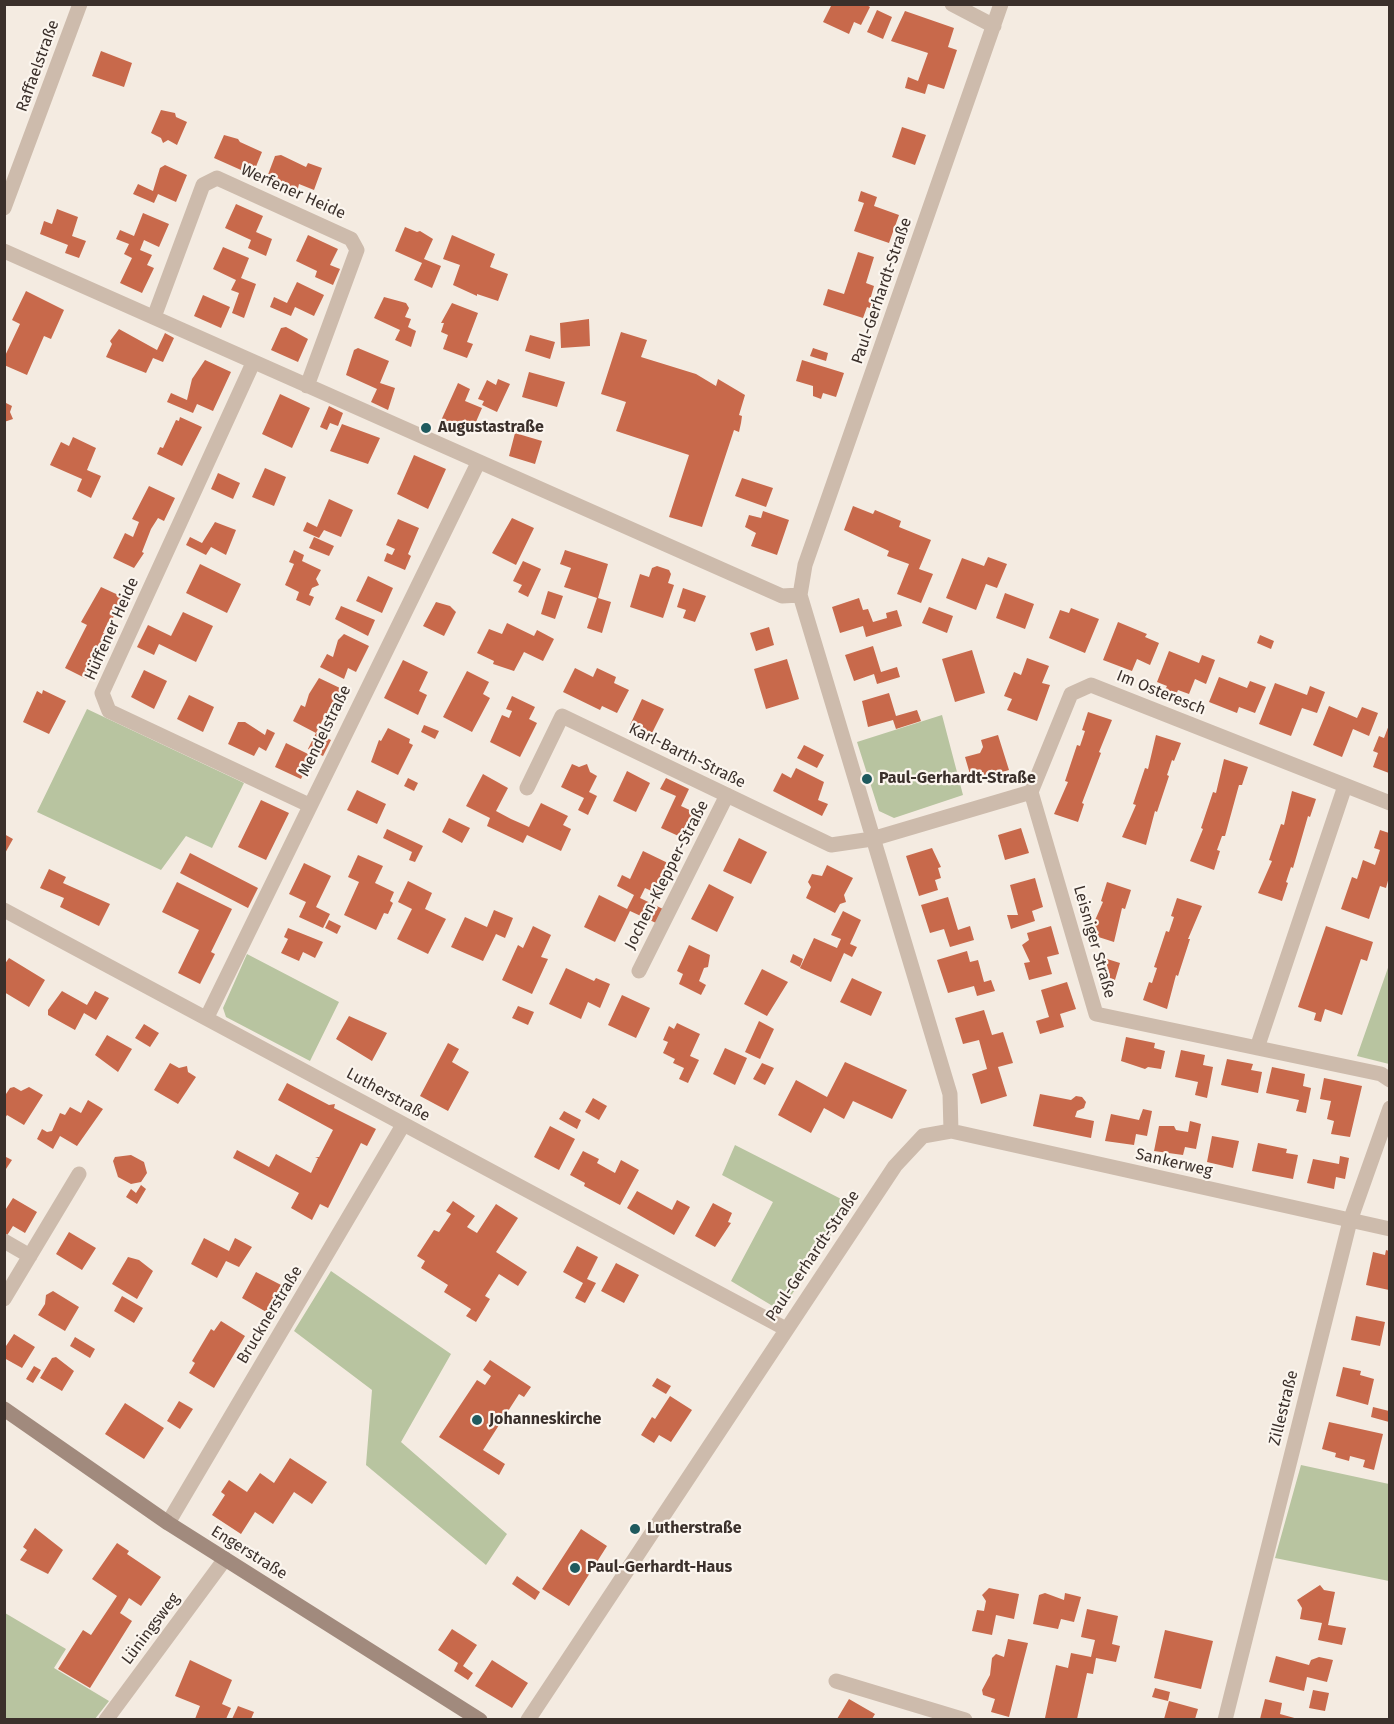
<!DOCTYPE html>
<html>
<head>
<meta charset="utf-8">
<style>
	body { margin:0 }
	#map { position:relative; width:1394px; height:1724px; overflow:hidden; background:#f4ebe1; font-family:"Fira Sans",sans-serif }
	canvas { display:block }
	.frame { position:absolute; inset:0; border:6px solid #3b302b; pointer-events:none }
</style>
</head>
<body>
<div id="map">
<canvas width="1394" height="1724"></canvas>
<div class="frame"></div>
</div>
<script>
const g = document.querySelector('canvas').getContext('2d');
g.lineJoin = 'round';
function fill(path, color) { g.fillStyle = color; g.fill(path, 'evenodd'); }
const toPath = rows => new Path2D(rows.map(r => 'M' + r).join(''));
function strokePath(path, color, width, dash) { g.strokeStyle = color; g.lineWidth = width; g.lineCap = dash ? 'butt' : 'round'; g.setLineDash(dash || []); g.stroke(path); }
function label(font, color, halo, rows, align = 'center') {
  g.font = font + ' "Fira Sans",sans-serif'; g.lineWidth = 4.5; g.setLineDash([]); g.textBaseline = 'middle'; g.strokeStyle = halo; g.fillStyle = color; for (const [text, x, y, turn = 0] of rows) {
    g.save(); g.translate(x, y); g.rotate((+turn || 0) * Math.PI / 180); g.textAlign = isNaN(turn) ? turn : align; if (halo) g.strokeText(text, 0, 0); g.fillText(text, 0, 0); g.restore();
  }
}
fill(toPath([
	[87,709,244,783,212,848,186,836,161,870,37,812],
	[942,715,963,795,894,818,879,811,857,742],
	[247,954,339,1002,310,1061,226,1017,223,1008],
	[1389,965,1389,1064,1357,1056],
	[735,1145,851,1204,781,1311,731,1281,773,1202,722,1175],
	[331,1271,451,1354,401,1442,507,1534,486,1565,366,1465,372,1390,294,1331],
	[1301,1465,1389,1484,1389,1581,1275,1558],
	[5,1613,66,1649,54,1668,109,1701,95,1719,5,1719]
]), '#b8c4a0');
fill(toPath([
	[832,4,865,4,870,7,861,25,854,22,849,34,823,22],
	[877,10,892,17,883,39,867,32],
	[905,11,954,28,948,47,957,50,944,89,928,84,925,94,905,88,908,77,918,81,928,53,891,41],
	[101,51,132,63,124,87,92,76],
	[161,110,175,113,176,117,187,122,177,145,168,140,163,143,161,138,151,133],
	[902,127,926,135,915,165,892,157],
	[224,135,238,139,240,142,262,152,255,169,244,163,241,170,214,158],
	[281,155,306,167,308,163,322,168,314,190,299,184,297,192,266,180,275,156],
	[165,165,187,175,176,202,158,194,154,203,133,194,138,184,153,191,160,168],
	[861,191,877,197,874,206,899,215,889,243,854,231,864,203,858,201],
	[236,204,263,216,256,232,272,239,266,256,248,248,251,240,225,228],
	[57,209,78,217,72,236,86,241,79,258,65,253,68,245,40,234,44,221,52,224],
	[143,213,169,224,159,247,144,240,140,250,152,255,147,265,154,268,142,293,120,283,132,258,124,254,129,244,116,239,120,230,134,236],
	[405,227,417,232,420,231,433,239,424,259,441,266,432,288,414,280,422,263,395,251],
	[308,235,338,249,330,265,340,269,333,285,315,277,317,271,296,261],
	[452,235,495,254,490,267,508,274,498,301,477,294,477,296,453,285,460,265,443,259],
	[223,247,249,258,241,278,256,284,244,318,232,313,239,293,231,290,236,280,213,269],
	[858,252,874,257,866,283,874,286,870,300,874,301,872,309,867,307,863,318,823,305,828,289,844,294],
	[297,282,324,295,314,316,295,307,291,316,270,307,274,297,287,303],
	[26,291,64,310,51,339,44,336,27,375,4,365,4,358,20,324,12,320],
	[203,295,230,307,221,328,194,316],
	[384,297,406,303,409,308,405,317,411,319,408,327,416,331,411,347,395,340,400,330,374,318],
	[452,303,478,313,467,342,473,344,467,358,443,349,448,335,441,332,444,323,441,323],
	[589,319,590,346,561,348,560,323],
	[286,327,308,339,298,362,271,350,281,328],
	[119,329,157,350,165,333,174,338,163,362,153,358,146,373,106,357,112,344,110,341],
	[621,332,647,340,641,357,696,374,716,386,718,379,745,395,739,415,742,416,741,423,739,432,734,430,702,527,669,517,689,455,616,431,626,402,601,394],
	[530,335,555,342,550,359,525,351],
	[358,348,389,361,380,383,395,388,388,410,371,402,377,389,346,375,354,350],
	[813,348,828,353,826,361,810,356],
	[205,360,231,372,213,411,197,404,193,413,167,402,171,393,187,400,192,379],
	[802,360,844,373,836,397,823,393,821,399,813,396,813,386,796,381],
	[529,372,565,382,557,407,522,397],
	[498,379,510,384,497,412,482,405,484,401,478,399,487,380,496,385],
	[458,383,470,389,465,401,482,408,472,431,462,427,459,434,439,425],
	[280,394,310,408,292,448,262,434],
	[4,402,12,406,10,412,13,419,4,422],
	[329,406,343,413,338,426,330,423,327,430,320,427],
	[180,417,202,427,182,466,157,454,160,447,163,448,176,420,179,421],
	[342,424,380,438,368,464,330,451],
	[515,433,542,441,535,464,509,456],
	[73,437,96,448,87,470,101,476,91,498,77,491,82,479,50,465,61,442,69,446],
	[414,455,446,469,428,509,397,494],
	[265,468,286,477,274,506,252,497],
	[218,473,240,483,233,499,211,489],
	[742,478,773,488,766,507,735,496],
	[149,486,175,498,164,521,158,518,151,529,142,552,144,553,134,568,113,558,125,533,133,537,139,522,132,519],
	[329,499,353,510,341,537,324,530,319,538,303,531,307,522,317,527],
	[853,506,873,514,875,510,901,521,899,527,931,540,919,569,933,574,921,603,897,594,909,564,887,556,889,551,844,530],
	[763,511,789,520,777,555,751,546,756,533,745,527,749,515,761,518],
	[512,518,534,528,516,565,492,553],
	[398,519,419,528,408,554,411,556,405,570,384,561,387,553,392,555,395,549,386,545],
	[215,522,236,530,226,555,211,547,206,555,186,545,190,537,202,543],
	[314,537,334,546,329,556,309,548],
	[294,550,304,555,302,561,321,570,316,579,319,585,312,588,309,595,314,597,310,606,296,600,299,592,285,585,294,564,289,562],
	[565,550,608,564,598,598,611,602,602,633,587,628,597,598,564,587,571,568,560,564],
	[988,557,1007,564,997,588,986,584,976,610,946,598,962,558,984,566],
	[523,561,541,569,528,597,518,592,522,585,513,581],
	[200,564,241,584,227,613,186,593],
	[657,566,669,570,671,574,668,583,674,585,663,618,630,607,640,574,649,577,652,568],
	[368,576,393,588,382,613,356,601],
	[101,587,127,599,124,606,120,604,110,624,108,622,103,633,107,635,87,679,65,668,87,625,81,622],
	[683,588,706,596,695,622,683,618,686,610,677,607],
	[548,591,563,596,555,619,541,614],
	[1005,593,1034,604,1025,629,996,618],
	[859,598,863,610,868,609,873,622,887,618,886,613,897,610,902,626,866,637,863,626,840,633,832,607],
	[436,602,450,606,456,612,444,636,423,626],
	[341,606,375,620,368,636,335,619],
	[929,607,953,616,947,633,922,623],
	[1071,608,1099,619,1085,653,1049,638,1060,610,1069,613],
	[183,612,213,626,196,662,159,644,154,655,137,647,148,625,171,636],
	[1118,622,1147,634,1145,637,1159,643,1150,665,1137,659,1132,671,1103,660],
	[507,623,534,636,537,630,554,639,543,661,524,652,514,671,493,664,494,661,477,653,489,629,502,634],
	[769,627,774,645,756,651,750,633],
	[344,634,369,646,356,672,348,668,344,679,320,667,327,654,333,657,338,640],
	[1260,635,1274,641,1271,649,1257,643],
	[873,646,881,672,897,667,900,677,877,684,874,674,854,681,845,655],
	[972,650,985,693,955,702,942,659],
	[1169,651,1199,663,1202,655,1215,660,1206,684,1195,679,1189,694,1178,690,1176,695,1165,690,1167,686,1157,682],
	[1027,658,1049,666,1042,683,1050,685,1037,721,1007,710,1012,699,1004,696,1014,672,1021,675],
	[787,659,799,699,766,709,754,669],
	[403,660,428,672,419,691,427,695,418,715,384,698],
	[575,668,593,677,597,668,616,677,614,683,629,690,617,713,602,706,600,710,563,692],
	[144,670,167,681,154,709,131,697],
	[467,671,489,682,483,694,490,698,472,732,443,717],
	[1219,677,1247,688,1250,681,1266,687,1255,713,1239,707,1237,713,1209,702],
	[319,678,342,689,334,709,328,719,324,717,316,733,331,740,323,756,308,749,316,733,293,721,301,705,305,707,309,694],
	[1275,683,1307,695,1310,686,1325,692,1317,713,1302,708,1291,736,1259,724],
	[43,690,66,701,49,734,23,722,37,691,42,694],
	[889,693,896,716,917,710,921,721,896,729,893,720,868,727,862,701],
	[189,695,214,707,203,732,177,719],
	[512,696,535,707,529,719,537,723,520,757,490,742,502,715,509,718,512,711,506,709],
	[642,699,664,709,651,735,630,725],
	[1329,706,1357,718,1362,707,1378,713,1369,736,1353,729,1342,757,1313,745],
	[1088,712,1112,720,1099,752,1101,753,1082,803,1084,804,1078,822,1054,814,1068,782,1065,781,1077,745,1080,746,1085,731,1082,730],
	[238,722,245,722,265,735,267,729,275,733,266,751,259,747,254,756,228,744],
	[424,725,439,731,435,739,421,732],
	[1389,725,1389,773,1373,767,1378,753,1373,751,1379,736,1384,738],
	[388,728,410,739,409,743,413,745,398,775,371,762,379,740,381,741],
	[998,735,1009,770,972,781,965,757,980,753,983,747,981,740],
	[1156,735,1181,743,1174,761,1172,760,1167,775,1169,776,1157,812,1155,811,1146,845,1122,837,1136,805,1133,804,1145,768,1148,769],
	[286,743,312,756,301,779,275,767],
	[804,745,824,755,817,768,797,758],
	[1224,759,1248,767,1242,785,1239,785,1225,836,1222,836,1217,850,1220,851,1214,870,1190,861,1203,829,1201,828,1213,792,1216,793],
	[572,764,579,767,587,764,590,772,597,776,589,792,597,796,588,815,578,810,584,798,561,787],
	[796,768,824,782,818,800,828,804,822,816,773,791,782,773,791,778],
	[627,771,650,783,636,812,613,801],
	[483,774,508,788,496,811,511,819,529,827,541,803,568,816,563,825,571,829,561,851,527,835,523,843,487,826,490,818,466,806],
	[408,778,418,783,414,791,404,786],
	[666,778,689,789,681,806,698,814,685,839,661,828,676,796,660,789],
	[357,790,386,804,377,824,347,810],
	[1292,791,1316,799,1310,817,1308,816,1293,868,1291,867,1286,882,1288,883,1282,901,1258,893,1272,861,1269,860,1281,824,1284,825],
	[261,800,289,813,266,860,238,847],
	[449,818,470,828,462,843,442,832],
	[1021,828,1029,853,1005,860,998,835],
	[387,829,423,846,415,862,409,860,412,852,383,838],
	[1380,830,1389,833,1389,877,1386,888,1380,886,1369,919,1341,909,1352,877,1357,879,1363,860,1375,865,1380,850,1374,848],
	[4,834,13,839,4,855],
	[739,838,767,852,751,884,723,871],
	[932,848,941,867,938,868,941,878,935,880,938,890,919,896,906,856],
	[643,851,672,865,658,894,645,888,640,898,663,909,656,923,630,911,615,942,584,927,599,895,627,909,634,895,617,886,622,875,630,879],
	[190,853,258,888,248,908,180,873],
	[358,855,383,866,375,883,394,892,390,901,393,903,388,914,384,913,376,930,344,915,359,882,348,877],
	[304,863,331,876,316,907,330,914,323,928,299,917,306,902,289,894],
	[827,865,853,878,844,895,846,902,840,904,835,913,806,898,811,887,808,882,812,874,822,876],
	[49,869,66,877,63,883,110,904,99,926,60,907,64,898,40,888],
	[1035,878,1043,907,1032,911,1035,921,1011,929,1007,915,1018,915,1010,885],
	[408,881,432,893,425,909,446,919,428,954,397,939,412,909,398,902],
	[177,882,232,909,211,952,215,954,200,984,178,973,199,930,162,912],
	[1107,882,1131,890,1125,909,1122,908,1114,942,1089,934,1103,902,1101,901],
	[709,884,734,897,717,932,691,919],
	[948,897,958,930,970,926,974,940,950,947,944,929,930,933,921,905],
	[1177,898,1202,906,1188,939,1190,939,1178,976,1176,975,1167,1009,1143,1000,1149,982,1152,983,1157,968,1154,967,1166,931,1169,932,1174,917,1171,916],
	[494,910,513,918,505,938,496,934,483,961,451,947,465,917,487,927],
	[843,911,861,920,850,944,857,947,852,957,844,953,831,982,800,968,814,938,837,948,841,939,831,935],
	[329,920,341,926,337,934,325,928],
	[533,926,551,935,541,957,548,959,532,994,502,980,518,945,523,948],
	[1051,926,1059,954,1047,957,1052,974,1029,980,1024,963,1030,962,1022,945,1029,940,1027,933],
	[1326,926,1373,942,1367,961,1361,959,1342,1015,1325,1009,1321,1022,1314,1020,1316,1013,1298,1007],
	[288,928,323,942,315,958,303,952,299,961,281,953,288,939,284,937],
	[689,945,710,955,708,967,704,968,699,981,706,985,701,995,679,984,683,974,677,971],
	[967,951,970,962,978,960,984,982,991,980,995,991,977,996,974,986,948,993,937,960],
	[793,954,803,959,800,967,790,962],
	[9,958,45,980,29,1007,4,992,4,965],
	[1104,958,1120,963,1115,980,1099,974],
	[566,968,594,981,596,978,610,984,600,1008,588,1002,581,1019,549,1004],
	[762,969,788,982,767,1016,744,1004],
	[852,978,882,992,871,1016,840,1002],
	[1067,982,1076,1009,1060,1014,1064,1027,1040,1034,1036,1021,1049,1017,1041,990],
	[62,991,87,1005,95,991,109,998,96,1020,84,1013,75,1030,48,1015,48,1010],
	[622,995,650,1008,636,1038,608,1025],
	[518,1006,534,1012,528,1025,512,1018],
	[984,1010,992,1035,1003,1032,1013,1063,998,1067,1007,1096,981,1104,972,1074,987,1069,979,1040,963,1044,955,1018],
	[349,1016,387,1033,372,1061,336,1039],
	[759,1021,774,1029,760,1059,745,1052],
	[677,1023,700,1034,690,1056,699,1060,688,1083,679,1079,684,1068,673,1063,675,1059,663,1053,668,1042,663,1040,669,1026,674,1029],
	[144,1024,159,1033,150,1047,135,1038],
	[107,1035,132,1049,118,1072,95,1055],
	[1126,1037,1155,1043,1154,1048,1165,1051,1161,1069,1148,1067,1145,1069,1121,1061],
	[448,1043,459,1049,452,1062,469,1072,448,1111,420,1096],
	[725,1048,747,1058,735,1085,713,1074],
	[1181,1050,1205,1055,1203,1065,1213,1067,1207,1098,1195,1095,1198,1082,1175,1077],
	[1227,1059,1253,1064,1251,1070,1262,1072,1258,1093,1221,1085],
	[845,1062,907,1090,892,1119,853,1101,844,1119,824,1108,811,1133,778,1115,796,1080,827,1097],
	[170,1063,179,1068,187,1066,188,1072,196,1077,178,1104,154,1090],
	[762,1063,774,1068,765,1085,753,1079],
	[1272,1067,1305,1074,1303,1086,1311,1088,1306,1113,1296,1111,1299,1100,1266,1093],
	[1324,1078,1362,1086,1350,1137,1331,1134,1334,1121,1327,1119,1331,1101,1320,1099],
	[287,1083,329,1105,335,1104,334,1108,376,1129,367,1146,361,1143,328,1208,320,1204,312,1220,291,1208,299,1193,233,1158,237,1150,269,1167,276,1154,311,1173,318,1158,315,1157,319,1157,333,1130,278,1100],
	[14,1087,21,1091,29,1087,43,1095,24,1125,7,1115,4,1120,4,1097,10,1088],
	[1040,1094,1071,1100,1076,1096,1082,1097,1086,1102,1084,1108,1077,1111,1075,1117,1094,1121,1091,1138,1033,1126],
	[593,1098,607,1106,599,1120,585,1112],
	[88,1100,103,1109,77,1146,60,1136,53,1149,37,1139,42,1129,47,1132,52,1131,60,1113,65,1115,70,1107,81,1113],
	[1143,1109,1152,1111,1147,1136,1136,1134,1134,1145,1105,1141,1111,1114,1139,1120],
	[564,1111,581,1120,577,1129,559,1119],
	[1190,1121,1201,1124,1196,1149,1185,1147,1183,1155,1154,1151,1159,1126,1174,1126,1176,1130,1188,1132],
	[550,1126,575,1139,559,1170,534,1157],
	[1212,1136,1239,1141,1233,1168,1207,1162],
	[1258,1143,1287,1149,1286,1153,1298,1155,1293,1179,1252,1171],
	[583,1151,599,1159,597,1163,615,1173,621,1160,639,1170,620,1205,584,1186,585,1183,570,1175],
	[131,1155,144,1162,147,1173,141,1182,131,1184,118,1177,113,1161,115,1157],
	[4,1156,12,1160,4,1172],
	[1340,1156,1349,1158,1345,1179,1336,1177,1334,1189,1307,1183,1313,1159,1339,1164],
	[141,1185,146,1189,137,1204,126,1197,131,1189,136,1193],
	[637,1191,672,1210,677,1200,690,1207,674,1235,627,1208],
	[13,1198,37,1212,25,1233,13,1226,6,1237,4,1212],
	[453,1201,475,1216,467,1227,477,1233,496,1204,518,1218,496,1252,527,1272,518,1286,499,1274,485,1296,490,1299,476,1322,466,1316,471,1309,444,1292,448,1285,421,1268,425,1261,417,1256,434,1230,439,1232,451,1214,446,1211],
	[713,1203,732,1213,728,1222,731,1223,715,1247,695,1236],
	[69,1232,96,1248,82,1270,56,1254],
	[204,1238,229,1251,235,1238,252,1247,239,1267,226,1261,217,1278,191,1264],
	[577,1246,598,1257,587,1279,596,1283,585,1303,575,1298,583,1283,563,1272],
	[1386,1250,1389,1251,1389,1290,1366,1285,1373,1252,1385,1255],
	[128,1257,139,1260,153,1271,137,1299,112,1284],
	[616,1263,639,1275,624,1303,601,1291],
	[256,1272,283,1286,268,1313,242,1298],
	[53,1291,79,1307,65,1331,38,1315,45,1304,46,1295],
	[122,1296,143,1308,134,1323,114,1311],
	[1356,1316,1385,1322,1380,1346,1351,1340],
	[221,1321,245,1336,214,1388,189,1373,195,1363,192,1361,211,1329,214,1331],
	[14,1334,35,1347,22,1368,4,1358,4,1349],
	[75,1337,95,1349,90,1358,70,1346],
	[56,1357,74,1371,62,1391,40,1378,52,1358],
	[490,1360,531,1387,524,1397,519,1394,483,1450,505,1464,499,1475,439,1437,477,1380,485,1385,491,1376,483,1370],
	[34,1366,41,1370,33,1383,26,1379],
	[1343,1367,1361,1371,1360,1375,1374,1379,1368,1405,1336,1396],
	[657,1378,671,1386,666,1394,652,1386],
	[670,1396,692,1410,671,1442,659,1435,654,1443,641,1435,652,1417,655,1419],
	[179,1401,193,1409,180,1429,167,1421],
	[125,1403,164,1428,144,1459,105,1434],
	[1373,1407,1389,1411,1389,1422,1371,1417],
	[1329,1422,1383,1434,1374,1470,1363,1467,1365,1460,1350,1456,1349,1461,1335,1457,1336,1453,1322,1449],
	[290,1458,327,1482,312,1504,294,1492,273,1524,255,1512,241,1534,212,1515,225,1495,221,1492,229,1480,247,1492,260,1473,274,1483],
	[35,1528,63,1550,48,1574,20,1560,27,1550,23,1547],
	[581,1529,607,1546,569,1606,542,1589],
	[117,1543,129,1551,127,1554,161,1577,141,1606,129,1598,120,1613,132,1621,90,1688,58,1669,83,1630,91,1635,117,1596,92,1579],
	[517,1576,540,1592,535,1600,512,1584],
	[1320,1585,1324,1590,1335,1592,1328,1625,1346,1628,1342,1645,1318,1640,1322,1623,1300,1619,1302,1608,1297,1600],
	[989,1588,1019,1594,1014,1619,996,1615,992,1635,972,1631,977,1610,984,1611,986,1601,982,1595],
	[1045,1593,1064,1600,1065,1593,1081,1597,1074,1622,1061,1619,1058,1629,1033,1624,1039,1595],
	[1087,1609,1118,1616,1112,1644,1120,1646,1116,1662,1096,1658,1093,1674,1087,1673,1077,1719,1045,1718,1056,1665,1068,1668,1071,1653,1091,1657,1095,1640,1081,1637],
	[452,1629,477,1645,463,1666,473,1673,468,1680,454,1671,458,1663,438,1650],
	[1165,1630,1213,1641,1201,1689,1154,1678],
	[1008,1639,1028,1643,1009,1717,991,1712,995,1699,983,1695,982,1690,990,1675,992,1658,996,1654,1004,1657],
	[1276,1656,1309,1665,1311,1660,1319,1657,1333,1660,1327,1682,1307,1677,1304,1691,1269,1682],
	[190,1660,232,1680,222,1704,231,1708,226,1719,195,1719,200,1706,175,1696],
	[492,1660,528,1683,512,1708,475,1686],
	[1155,1688,1170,1692,1168,1701,1152,1697],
	[1313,1690,1329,1693,1325,1711,1309,1708],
	[849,1699,875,1714,872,1719,837,1719],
	[1265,1699,1282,1703,1280,1714,1298,1719,1260,1719],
	[1169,1701,1198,1709,1195,1719,1164,1719],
	[238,1706,254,1712,251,1719,232,1719]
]), '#c8694b');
strokePath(toPath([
	[952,4,994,26],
	[4,208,80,4],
	[4,251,782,596,800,595],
	[154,317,203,185,217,178,351,239,357,250,307,386],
	[253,363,102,693,109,711,309,805],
	[527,788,562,716,831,845,872,839,1031,792,1071,694,1091,685,1390,803],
	[1031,792,1096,1014,1381,1074,1390,1080],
	[4,910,786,1329],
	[639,971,727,795],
	[207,1017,478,463],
	[1257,1048,1345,786],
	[951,1131,950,1094,800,595,805,565,1001,4],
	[4,1241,30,1256],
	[4,1299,79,1174],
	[168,1523,403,1125],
	[836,1681,965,1720],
	[106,1720,225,1559],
	[528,1720,895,1166,923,1136,951,1131,1390,1229],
	[1225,1720,1350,1221,1390,1108]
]), '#cdbbac', 15);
strokePath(toPath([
	[4,1409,168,1523,480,1720]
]), '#a18a7d', 15);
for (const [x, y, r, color] of [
	[426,428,6,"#1f5a5e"],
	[867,779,6,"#1f5a5e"],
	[477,1420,6,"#1f5a5e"],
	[635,1529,6,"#1f5a5e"],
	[575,1568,6,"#1f5a5e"]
]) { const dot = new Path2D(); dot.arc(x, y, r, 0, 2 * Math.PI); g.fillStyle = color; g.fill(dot); strokePath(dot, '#fbf5ee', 2); }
label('16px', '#3b302b', '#fbf5ee', [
	["Raffaelstraße",38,66,-70],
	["Werfener Heide",293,192,24],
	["Paul-Gerhardt-Straße",882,291,-71],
	["Hüffener Heide",112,629,-66],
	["Im Osteresch",1161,693,22],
	["Mendelstraße",325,731,-64],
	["Karl-Barth-Straße",687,756,26],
	["Jochen-Klepper-Straße",667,875,-63],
	["Leisniger Straße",1094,942,74],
	["Lutherstraße",388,1095,29],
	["Sankerweg",1174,1163,13],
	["Paul-Gerhardt-Straße",813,1256,-56],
	["Brucknerstraße",270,1315,-59],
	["Zillestraße",1284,1408,-76],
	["Engerstraße",249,1553,32],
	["Lüningsweg",151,1629,-53]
]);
label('bold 16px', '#3b302b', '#fbf5ee', [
	["Augustastraße",438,428],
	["Paul-Gerhardt-Straße",879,779],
	["Johanneskirche",489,1420],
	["Lutherstraße",647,1529],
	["Paul-Gerhardt-Haus",587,1568]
], 'left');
</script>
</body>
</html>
